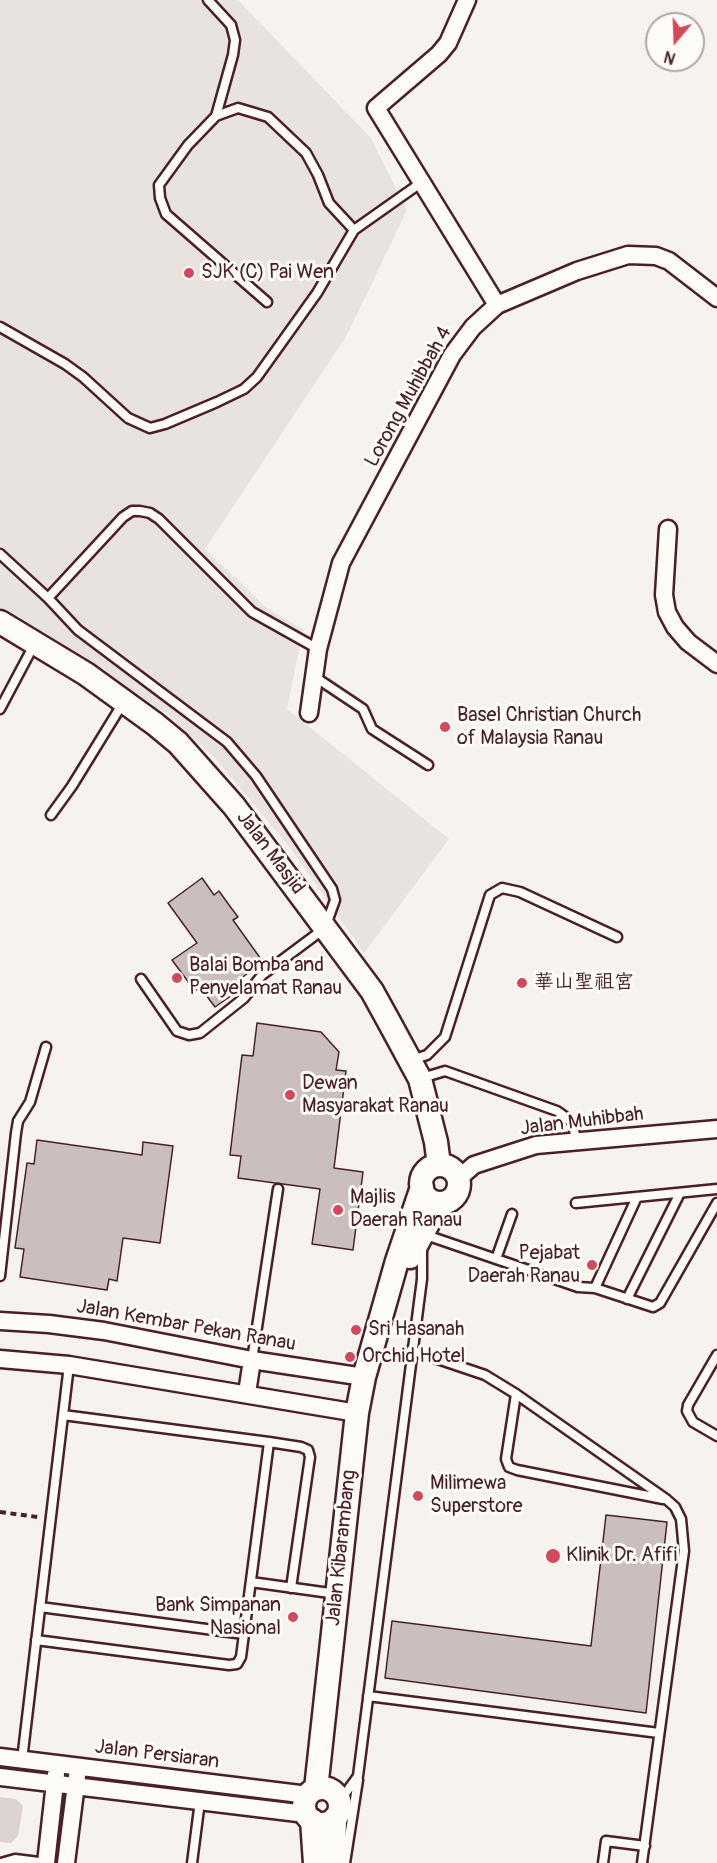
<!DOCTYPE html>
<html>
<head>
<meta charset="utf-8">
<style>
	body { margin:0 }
	#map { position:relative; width:717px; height:1863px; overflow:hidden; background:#f6f3ef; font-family:Pangolin,sans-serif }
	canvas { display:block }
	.north { position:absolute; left:645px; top:12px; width:60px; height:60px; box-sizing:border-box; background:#fdfcf7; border:2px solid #b5a4a5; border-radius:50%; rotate:199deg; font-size:16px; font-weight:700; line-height:24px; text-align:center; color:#4a1f2b }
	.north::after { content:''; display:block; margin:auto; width:21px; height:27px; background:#d1495b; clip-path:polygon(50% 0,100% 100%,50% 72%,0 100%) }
</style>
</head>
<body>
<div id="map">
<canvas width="717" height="1863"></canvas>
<div class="north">N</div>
</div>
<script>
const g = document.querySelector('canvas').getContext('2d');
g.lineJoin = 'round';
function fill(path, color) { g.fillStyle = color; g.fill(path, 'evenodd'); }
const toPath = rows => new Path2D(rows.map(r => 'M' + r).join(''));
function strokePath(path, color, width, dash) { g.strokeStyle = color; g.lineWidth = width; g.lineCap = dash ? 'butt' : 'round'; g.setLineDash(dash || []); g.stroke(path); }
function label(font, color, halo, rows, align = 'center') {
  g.font = font + ' Pangolin,"LXGW WenKai TC",sans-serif'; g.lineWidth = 6; g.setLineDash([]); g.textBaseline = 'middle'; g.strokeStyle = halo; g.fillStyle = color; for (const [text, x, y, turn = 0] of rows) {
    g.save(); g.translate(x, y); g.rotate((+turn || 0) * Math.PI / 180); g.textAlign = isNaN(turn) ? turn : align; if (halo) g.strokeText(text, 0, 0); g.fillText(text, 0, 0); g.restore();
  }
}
fill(toPath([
	[0,0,238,0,370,137,407,210,347,335,205,549,268,609,303,629,287,709,449,839,364,953,291,849,215,758,166,713,0,608]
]), '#e9e3e0');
fill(toPath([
	[0,1797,16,1799,23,1806,18,1836,11,1843,0,1842]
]), '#dcd4d2');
const building = toPath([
	[202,878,214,895,219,891,229,905,238,917,233,920,263,962,236,982,241,989,215,1007,200,987,195,991,172,960,197,943,168,903,202,878],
	[257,1023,321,1032,339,1052,336,1070,346,1071,334,1168,363,1172,353,1250,312,1244,320,1189,238,1178,241,1156,230,1155,242,1055,253,1056,257,1023],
	[37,1140,142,1155,143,1142,173,1146,160,1243,123,1238,117,1281,109,1279,107,1290,20,1277,24,1249,15,1248,27,1163,34,1164,37,1140],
	[606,1515,667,1522,646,1713,385,1678,392,1621,591,1646,606,1515]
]);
fill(building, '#cbbfbe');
strokePath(building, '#4a1f2b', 1.5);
const lane = toPath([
	[208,0,231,25,235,40,233,55,216,116],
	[267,302,166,214,160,198,159,185,188,145,216,116,238,108,268,117,306,153,318,175,329,203,354,230],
	[0,327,65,364,83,377,128,418,150,428,165,424,217,402,244,389,257,377,317,293,354,230,422,182],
	[0,554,48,598,78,630,227,742,256,776,332,889,335,900,325,928,262,975,244,998,200,1033,189,1035,177,1031,141,979],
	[48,598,123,517,132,511,140,511,150,513,159,519,252,612,318,649],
	[315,677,363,709,372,729,428,765],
	[0,709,35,643],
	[51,815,72,786,123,703],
	[411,1060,427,1055,445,1037,490,895,502,888,520,892,617,937],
	[422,1078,445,1071,557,1111,574,1123,575,1141],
	[576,1203,717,1189],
	[423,1234,578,1287,595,1288,653,1307,660,1303,717,1203],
	[496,1259,512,1214],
	[0,1276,16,1133,18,1121,30,1102,46,1047],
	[595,1288,637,1197],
	[627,1299,680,1193],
	[411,1350,485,1375,516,1394,666,1499,675,1507,681,1519,684,1551,642,1863],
	[717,1355,688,1405,687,1411,693,1422,717,1436],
	[252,1360,278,1189],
	[516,1394,506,1459,509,1467,517,1470,663,1499],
	[269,1442,301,1447,308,1450,310,1457,291,1588],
	[251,1582,337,1594],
	[40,1607,244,1634],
	[36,1640,229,1665,237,1664,241,1657,269,1442,63,1415],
	[368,1696,659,1733],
	[22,1760,69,1365],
	[339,1802,358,1776,422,1279,422,1248],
	[1,1863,15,1859,47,1863],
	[192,1863,200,1801],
	[345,1863,358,1780],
	[603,1863,606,1841,645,1846]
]);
const street = toPath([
	[467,0,448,43,439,54,376,108,497,305],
	[668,529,664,595,667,612,675,627,688,642,717,664],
	[309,713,318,649,341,563,452,355,473,327,497,305,577,271,628,255,656,256,669,261,717,298],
	[459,1178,474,1165,536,1145,717,1129],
	[0,1321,49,1324,104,1331,252,1360,364,1377],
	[0,1359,69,1365,357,1413],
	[247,1393,252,1360],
	[0,1757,308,1795],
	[0,1777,306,1814],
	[46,1863,56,1774],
	[66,1863,77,1776]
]);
const secondary = toPath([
	[0,622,86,674,155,724,178,743,234,806,372,991,388,1020,420,1079,436,1142,439,1165],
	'421 1184a19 19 0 1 1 38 0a19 19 0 1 1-38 0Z',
	[410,1257,439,1203],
	'304 1806a18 18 0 1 1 36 0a18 18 0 1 1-36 0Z',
	[316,1789,357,1413,364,1377,397,1261,422,1187],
	[312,1820,315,1863],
	[334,1863,335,1818]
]);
strokePath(lane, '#4a1f2b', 13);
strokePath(street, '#4a1f2b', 21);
strokePath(secondary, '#4a1f2b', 27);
strokePath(toPath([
	[0,1512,38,1517]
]), '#4a1f2b', 4, [6, 4.5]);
strokePath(lane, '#fdfcf7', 8);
strokePath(street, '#fdfcf7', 16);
strokePath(secondary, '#fdfcf7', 22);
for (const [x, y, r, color] of [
	[189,273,6,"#d1495b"],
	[445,727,6,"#d1495b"],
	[177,978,6,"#d1495b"],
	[522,983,6,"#d1495b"],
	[290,1095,6,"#d1495b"],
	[338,1210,6,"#d1495b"],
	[592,1265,6,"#d1495b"],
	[356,1330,6,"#d1495b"],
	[350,1357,6,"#d1495b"],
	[418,1496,6,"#d1495b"],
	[553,1556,8,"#d1495b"],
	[293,1617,6,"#d1495b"]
]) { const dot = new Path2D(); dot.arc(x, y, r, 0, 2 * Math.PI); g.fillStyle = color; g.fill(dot); strokePath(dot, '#fdfcf7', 2); }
label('20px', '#4a1f2b', '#fdfcf7', [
	["SJK (C) Pai Wen",201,273],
	["Basel Christian Church",457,716],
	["of Malaysia Ranau",457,739],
	["Balai Bomba and",189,966],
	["Penyelamat Ranau",189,989],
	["華山聖祖宮",534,983],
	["Dewan",302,1084],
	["Masyarakat Ranau",302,1107],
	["Majlis",350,1198],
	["Daerah Ranau",350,1221],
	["Pejabat",580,1254,"right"],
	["Daerah Ranau",580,1277,"right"],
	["Sri Hasanah",368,1330],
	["Orchid Hotel",362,1357],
	["Milimewa",430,1484],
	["Superstore",430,1507],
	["Klinik Dr. Afifi",566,1556],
	["Bank Simpanan",281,1606,"right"],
	["Nasional",281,1629,"right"]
], 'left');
label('20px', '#4a1f2b', '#fdfcf7', [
	["Lorong Muhibbah 4",409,397,-61],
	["Jalan Masjid",270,853,53],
	["Jalan Muhibbah",582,1122,-7],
	["Jalan Kembar Pekan Ranau",186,1326,10],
	["Jalan Kibarambang",342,1548,-84],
	["Jalan Persiaran",157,1755,7]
]);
</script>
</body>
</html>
